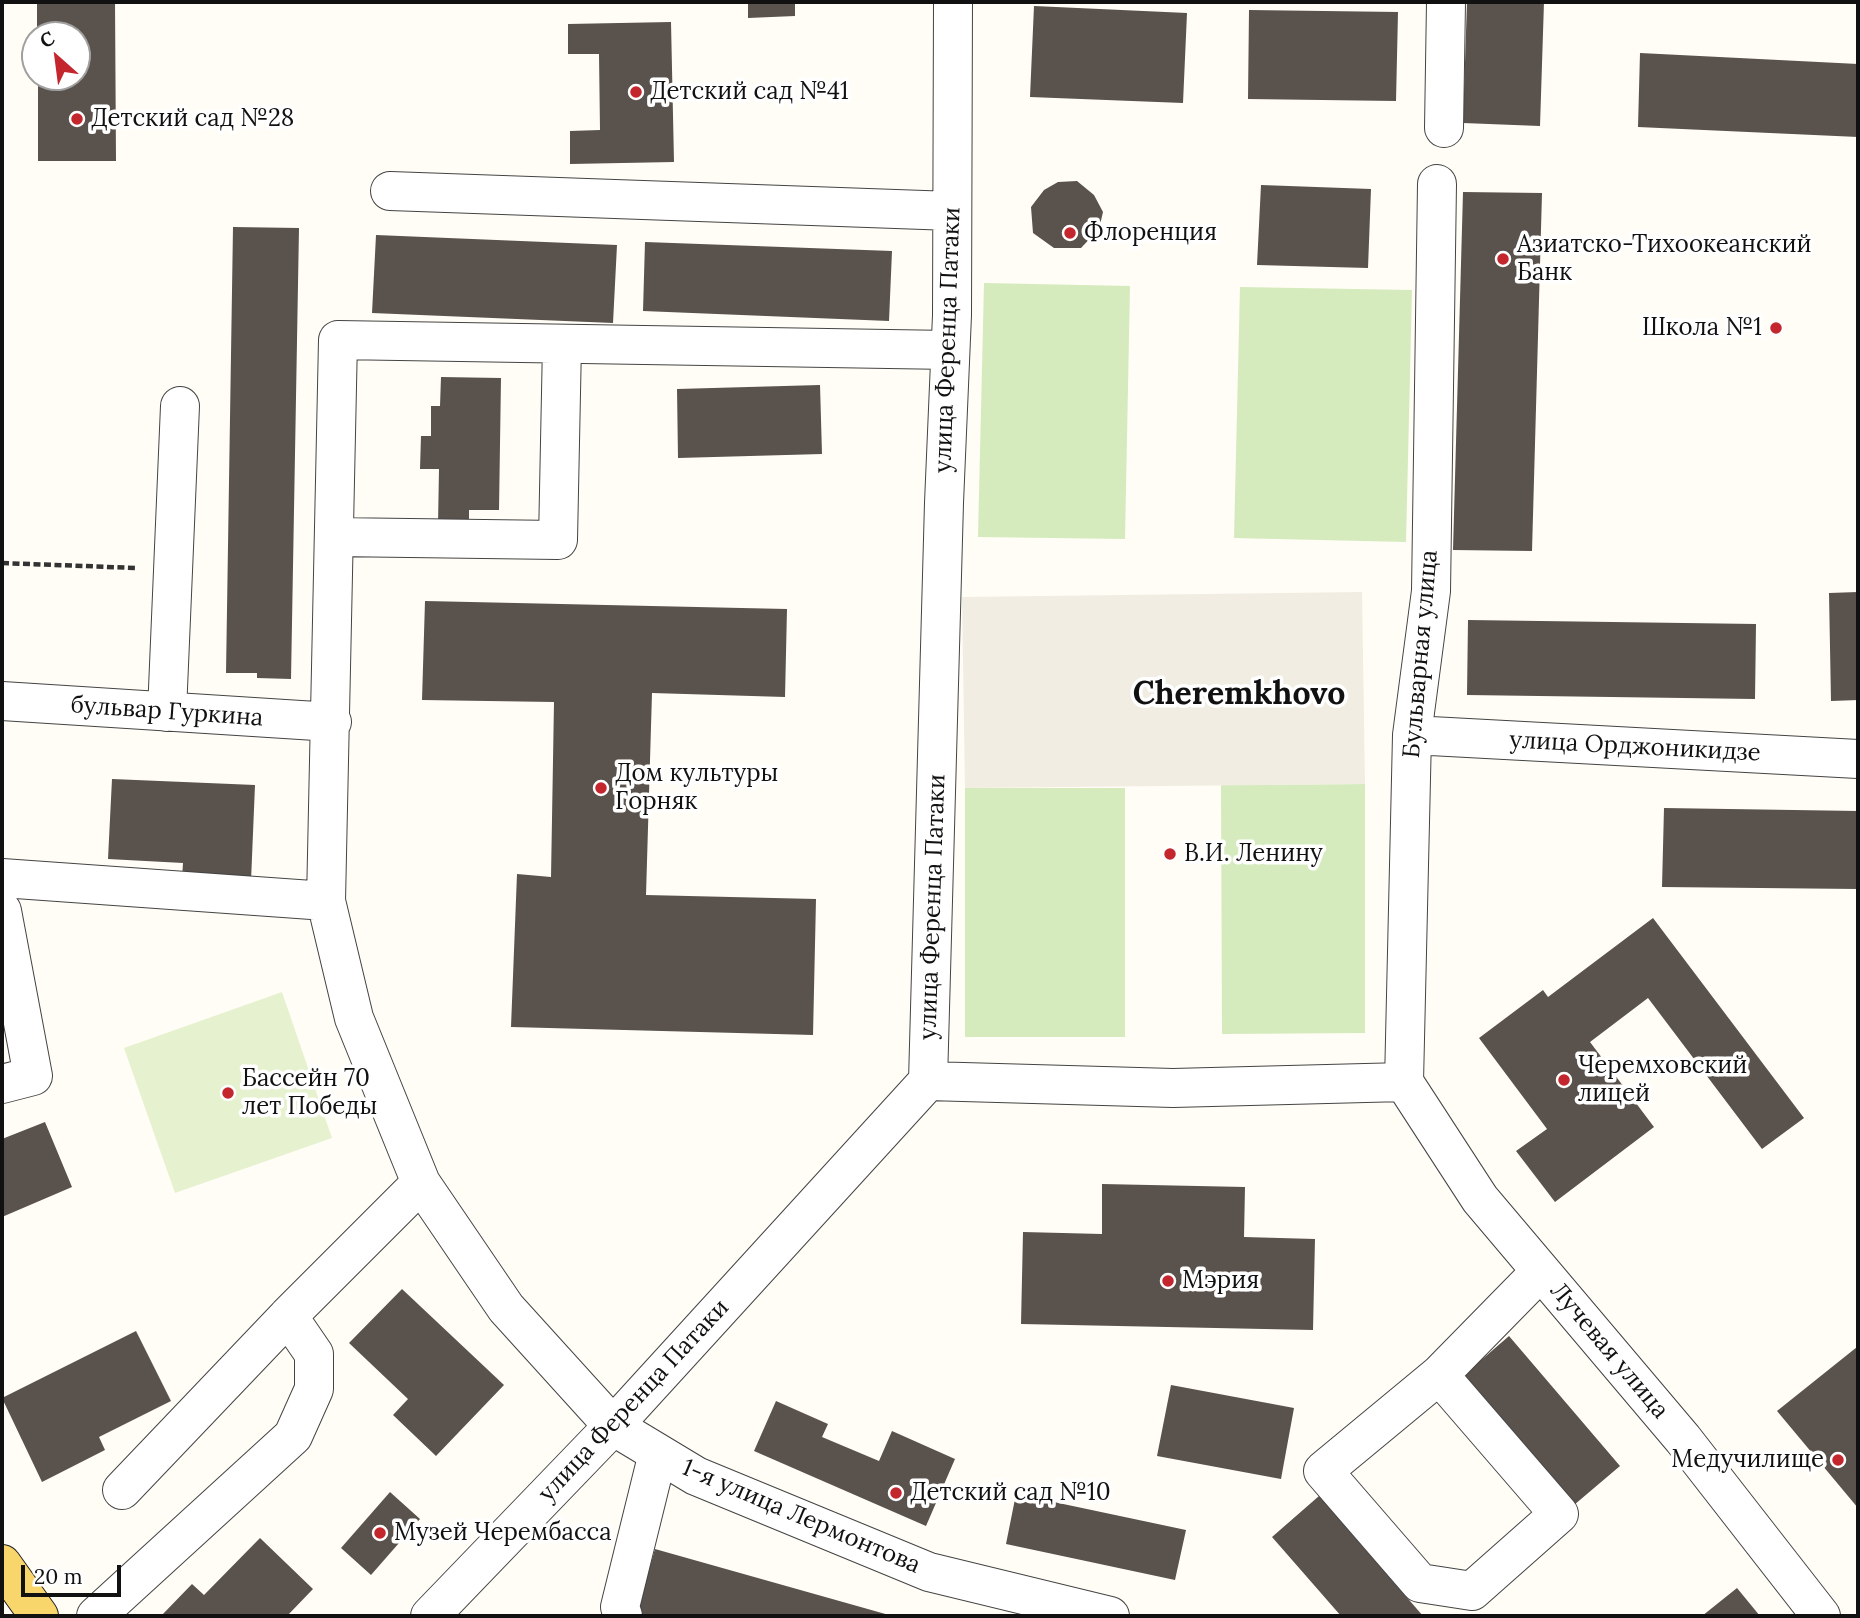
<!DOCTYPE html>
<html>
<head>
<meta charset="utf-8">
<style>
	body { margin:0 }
	#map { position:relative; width:1860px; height:1618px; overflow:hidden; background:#fffdf5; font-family:Lora,serif }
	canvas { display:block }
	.frame { position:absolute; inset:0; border:4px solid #111; pointer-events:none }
	.north { position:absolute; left:21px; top:21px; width:70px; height:70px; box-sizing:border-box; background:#fff; border:2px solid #a0a0a0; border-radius:50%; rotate:332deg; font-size:19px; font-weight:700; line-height:28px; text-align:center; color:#111 }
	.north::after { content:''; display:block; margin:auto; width:24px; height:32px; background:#c4262e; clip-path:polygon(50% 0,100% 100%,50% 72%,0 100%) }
	.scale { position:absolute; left:21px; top:1565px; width:100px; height:32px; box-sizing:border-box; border:4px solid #111; border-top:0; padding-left:9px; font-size:21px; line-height:24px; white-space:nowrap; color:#111; -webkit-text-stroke:5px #fff; paint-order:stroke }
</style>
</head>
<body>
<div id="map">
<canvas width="1860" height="1618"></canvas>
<div class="frame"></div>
<div class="north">С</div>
<div class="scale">20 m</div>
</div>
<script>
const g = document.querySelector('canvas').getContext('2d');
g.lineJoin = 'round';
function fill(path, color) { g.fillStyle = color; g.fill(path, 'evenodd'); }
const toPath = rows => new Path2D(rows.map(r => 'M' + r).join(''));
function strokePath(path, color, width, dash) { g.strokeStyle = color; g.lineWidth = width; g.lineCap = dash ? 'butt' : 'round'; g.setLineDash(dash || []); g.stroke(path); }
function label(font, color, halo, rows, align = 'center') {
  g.font = font + ' Lora,serif'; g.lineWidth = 7; g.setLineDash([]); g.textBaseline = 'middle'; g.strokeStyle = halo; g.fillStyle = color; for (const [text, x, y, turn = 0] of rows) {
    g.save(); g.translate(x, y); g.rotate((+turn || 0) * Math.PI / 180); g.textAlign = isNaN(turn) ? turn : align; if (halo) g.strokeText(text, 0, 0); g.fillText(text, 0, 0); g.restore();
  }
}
fill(toPath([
	[984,283,1130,286,1125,539,978,537],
	[1240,287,1412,290,1406,542,1234,538],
	[1365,784,1365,1033,1222,1034,1221,785],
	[965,788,1125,788,1125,1037,965,1037]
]), '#d5ebbd');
fill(toPath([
	[282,992,332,1138,175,1193,124,1048]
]), '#e6f2cf');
fill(toPath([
	[1362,592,1365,784,965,788,962,597]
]), '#f1ede2');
fill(toPath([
	[37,2,115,2,116,161,38,161,38,77,77,77,77,35,37,35],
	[748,2,795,2,795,16,748,18],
	[1467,2,1544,2,1540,126,1463,123],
	[1034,6,1187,13,1183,103,1030,97],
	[1249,10,1398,12,1396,101,1248,99],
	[671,22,674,162,570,164,570,131,600,130,599,54,568,54,568,24],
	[1640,53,1858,64,1858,137,1638,127],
	[1077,181,1094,195,1103,212,1099,229,1081,248,1054,248,1033,233,1031,207,1044,190,1058,182],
	[1261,185,1371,189,1368,268,1257,265],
	[1463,192,1542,193,1532,551,1453,550],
	[233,227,299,228,291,679,257,678,257,673,226,673],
	[376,235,617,245,613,323,372,313],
	[645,242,892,251,889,321,643,311],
	[441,377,501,378,499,510,469,510,469,526,438,525,439,469,420,469,421,436,431,436,431,406,440,406],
	[820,385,822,454,678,458,677,389],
	[1858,592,1858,700,1831,701,1829,593],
	[425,601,787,609,785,697,652,693,646,895,816,899,813,1035,511,1027,517,874,551,877,554,702,422,700],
	[1468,620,1756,624,1755,699,1467,695],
	[112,779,255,785,251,881,182,878,183,863,108,859],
	[1664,808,1858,811,1858,889,1662,887],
	[1653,918,1804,1118,1762,1149,1648,998,1590,1042,1654,1127,1555,1202,1516,1151,1547,1129,1479,1038,1543,990,1548,997],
	[45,1122,72,1187,2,1217,2,1139],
	[1102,1184,1245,1187,1244,1237,1315,1239,1313,1330,1021,1324,1023,1232,1102,1234],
	[402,1289,504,1385,436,1456,393,1415,408,1399,349,1343],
	[136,1331,171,1401,99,1437,105,1450,42,1482,2,1398],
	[1509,1336,1620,1466,1574,1505,1464,1375],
	[1857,1347,1858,1349,1858,1508,1777,1411],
	[1171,1385,1294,1408,1281,1479,1157,1456],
	[776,1401,828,1424,822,1437,879,1461,892,1431,955,1459,926,1526,754,1451],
	[390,1492,420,1519,371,1575,341,1548],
	[1016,1494,1186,1530,1175,1580,1006,1544],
	[1319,1496,1423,1616,1341,1616,1272,1537],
	[260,1538,313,1589,287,1616,161,1616,192,1584,204,1595],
	[655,1549,889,1615,889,1616,636,1616],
	[1737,1588,1760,1616,1702,1616]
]), '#5a524d');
const minor = toPath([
	[1444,128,1446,2],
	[390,191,952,211],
	[950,350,338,340,326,901,354,1018,421,1183,506,1308,613,1426,696,1476,929,1572,1110,1616],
	[335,537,558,540,562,344],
	[2,701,332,722],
	[167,712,180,406],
	[1412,735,1858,759],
	[2,878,326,901],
	[2,911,33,1076,2,1084],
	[928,1081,1173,1088,1404,1082],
	[1404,1082,1412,735,1431,591,1437,184],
	[1404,1082,1480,1199,1683,1439,1821,1616],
	[1439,1375,1559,1514,1472,1591,1420,1583,1323,1471,1439,1375,1541,1271],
	[122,1490,288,1316,421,1183],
	[96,1616,293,1436,314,1389,314,1354,288,1316],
	[430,1616,613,1426,928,1081,944,503,952,315,953,2],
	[623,1616,620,1607,658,1453]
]);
const major = toPath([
	[2,1564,39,1616]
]);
strokePath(minor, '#444', 40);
strokePath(major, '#222', 40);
strokePath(toPath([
	[2,563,137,568]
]), '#333', 4.5, [7, 3.5]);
strokePath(minor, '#fff', 38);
strokePath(major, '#f9d66b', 38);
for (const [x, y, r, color] of [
	[636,92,7,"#c4262e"],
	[77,119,7,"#c4262e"],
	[1070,233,7,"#c4262e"],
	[1503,259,7,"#c4262e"],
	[1776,328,7,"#c4262e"],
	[601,788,7,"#c4262e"],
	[1170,854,7,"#c4262e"],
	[1564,1080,7,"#c4262e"],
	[228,1093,7,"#c4262e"],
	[1168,1281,7,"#c4262e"],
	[1838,1460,7,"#c4262e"],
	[896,1493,7,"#c4262e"],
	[380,1533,7,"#c4262e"]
]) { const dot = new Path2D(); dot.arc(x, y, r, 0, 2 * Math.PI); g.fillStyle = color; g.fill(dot); strokePath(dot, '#fff', 2.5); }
label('24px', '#111', '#fff', [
	["Детский сад №41",650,92],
	["Детский сад №28",91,119],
	["Флоренция",1084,233],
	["Азиатско-Тихоокеанский",1517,245],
	["Банк",1517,273],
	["Школа №1",1762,328,"right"],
	["Дом культуры",615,774],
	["Горняк",615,802],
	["В.И. Ленину",1184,854],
	["Черемховский",1578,1066],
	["лицей",1578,1094],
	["Бассейн 70",242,1079],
	["лет Победы",242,1107],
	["Мэрия",1182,1281],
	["Медучилище",1824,1460,"right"],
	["Детский сад №10",910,1493],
	["Музей Черембасса",394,1533]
], 'left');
label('24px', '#111', '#fff', [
	["улица Ференца Патаки",948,340,-88],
	["Бульварная улица",1421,654,-85],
	["бульвар Гуркина",167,712,4],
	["улица Орджоникидзе",1635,747,3],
	["улица Ференца Патаки",933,907,-88],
	["Лучевая улица",1609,1351,50],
	["улица Ференца Патаки",634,1401,-47],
	["1-я улица Лермонтова",801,1517,23]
]);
label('bold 32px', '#111', '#fff', [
	["Cheremkhovo",1239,695]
]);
</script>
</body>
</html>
